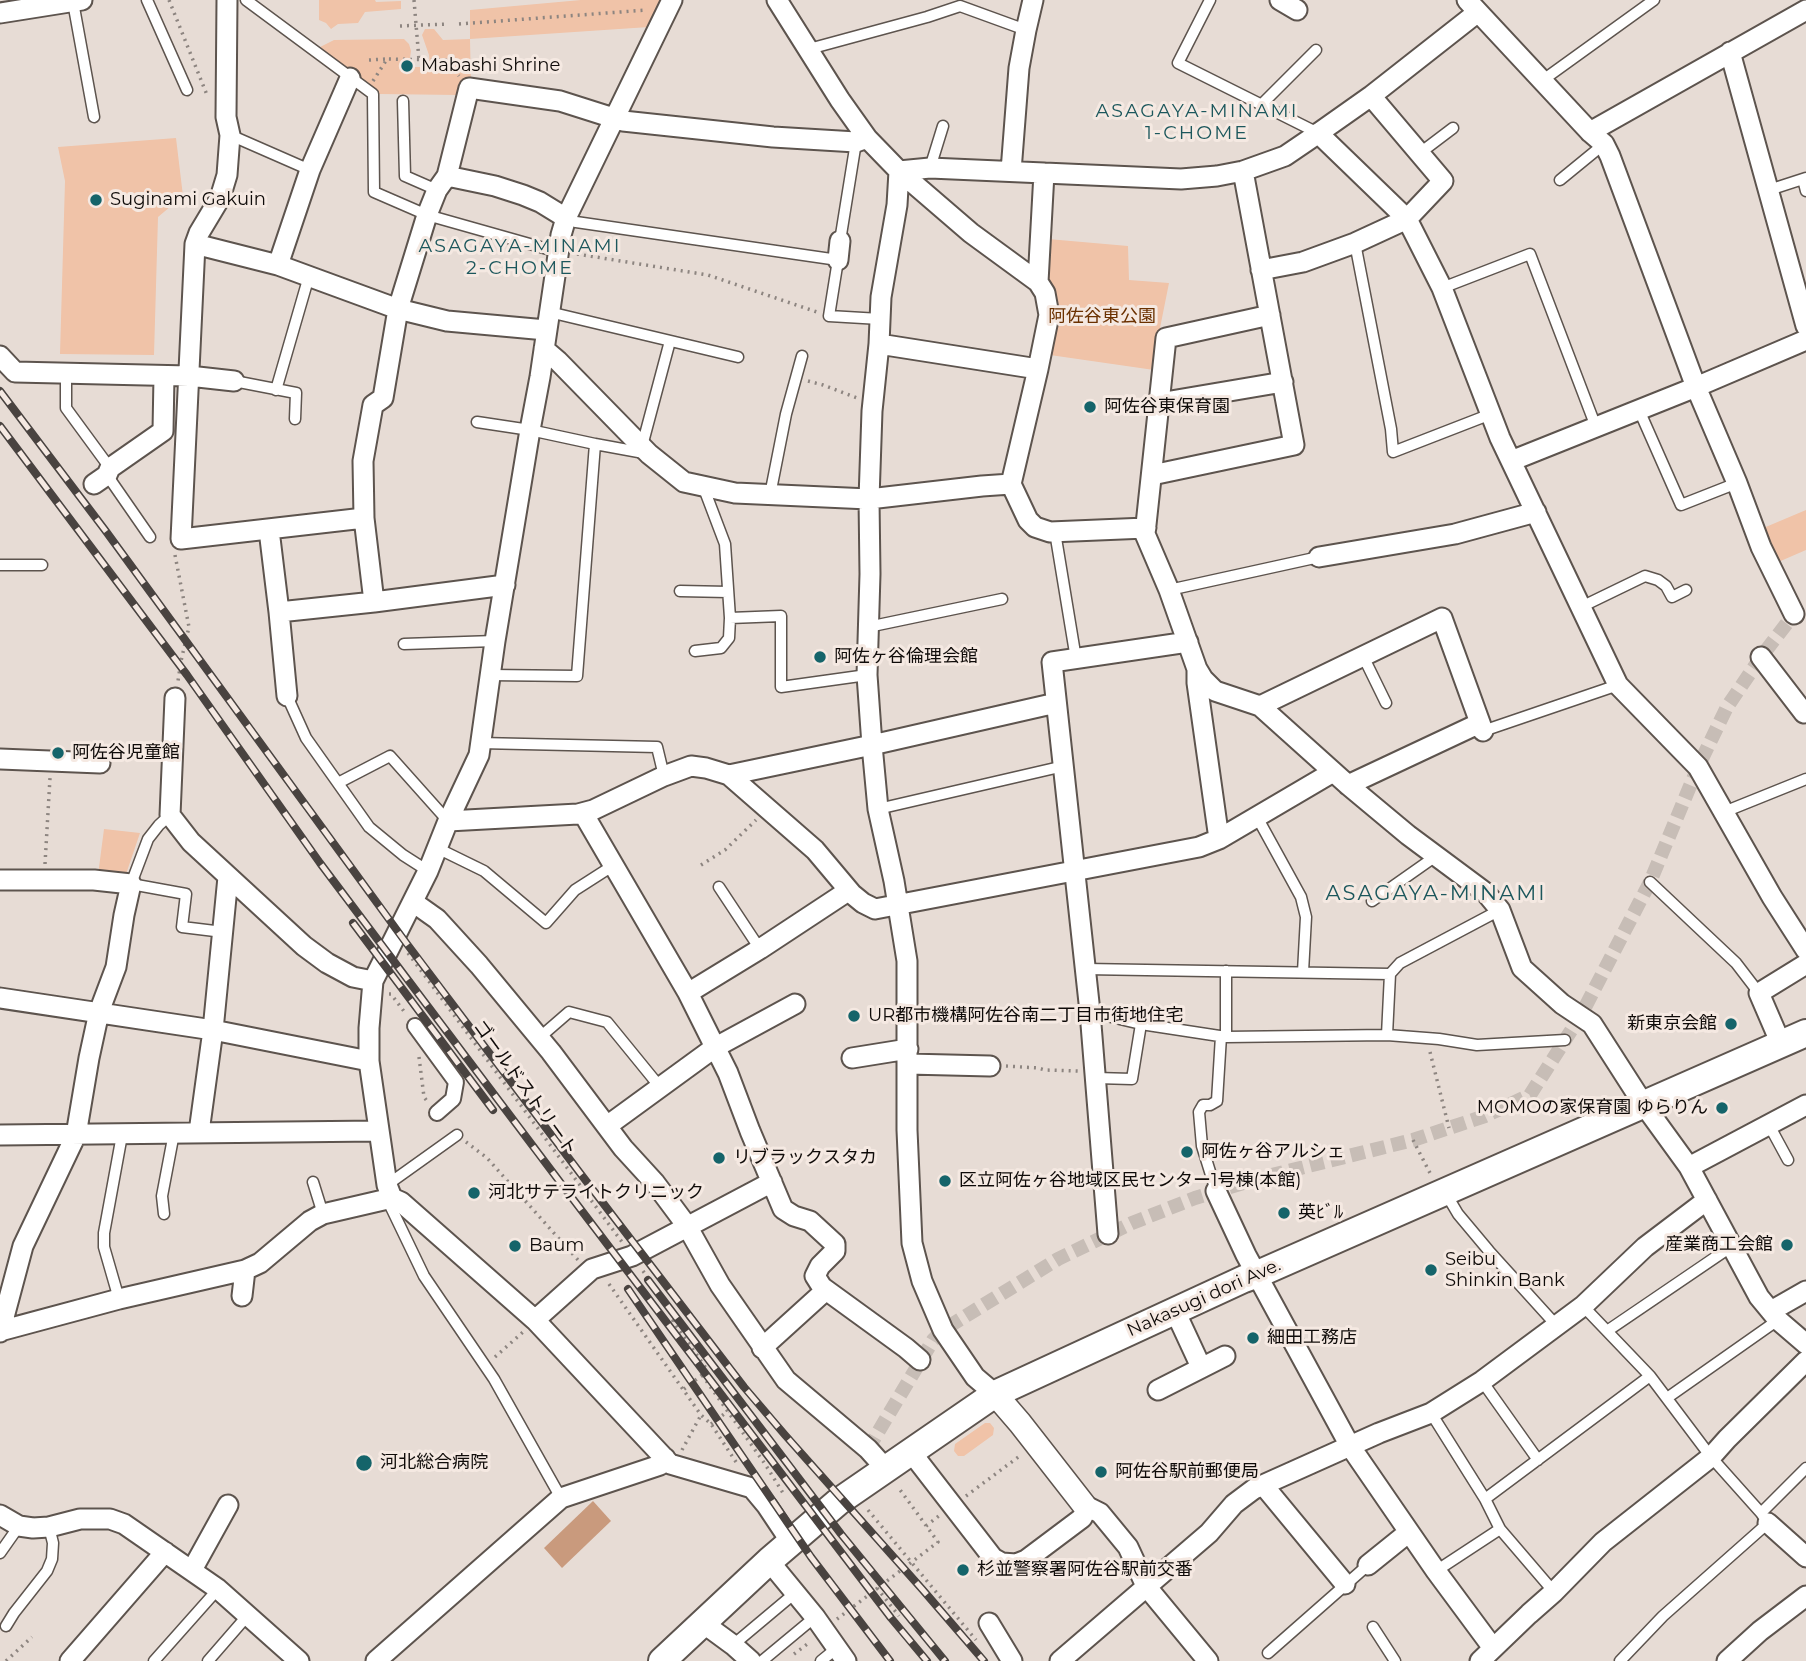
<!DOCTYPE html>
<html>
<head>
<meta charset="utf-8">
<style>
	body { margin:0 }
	canvas { display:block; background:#e7dcd5 }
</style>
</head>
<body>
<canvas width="1806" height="1661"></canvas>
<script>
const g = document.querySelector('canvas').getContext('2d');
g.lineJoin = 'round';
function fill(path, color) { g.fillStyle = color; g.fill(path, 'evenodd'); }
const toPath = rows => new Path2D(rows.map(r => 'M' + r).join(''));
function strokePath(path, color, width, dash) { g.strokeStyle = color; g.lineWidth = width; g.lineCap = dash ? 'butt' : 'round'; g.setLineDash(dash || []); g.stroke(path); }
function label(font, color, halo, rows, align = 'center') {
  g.font = font + ' Montserrat,"Noto Sans JP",sans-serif'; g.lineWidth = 6; g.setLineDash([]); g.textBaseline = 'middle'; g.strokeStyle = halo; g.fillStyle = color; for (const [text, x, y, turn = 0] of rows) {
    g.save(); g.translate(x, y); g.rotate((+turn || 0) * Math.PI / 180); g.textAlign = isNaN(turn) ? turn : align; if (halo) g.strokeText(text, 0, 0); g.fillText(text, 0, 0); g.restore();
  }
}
fill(toPath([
	[319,0,375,0,376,2,401,1,401,9,365,12,358,23,338,24,331,29,326,23,319,20],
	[581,0,664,0,649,27,470,39,471,84,458,95,379,94,320,47,334,40,404,39,409,44,411,51,410,58,404,62,406,67,430,67,429,55,422,35,425,29,434,29,443,40,470,39,470,10],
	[176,138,183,196,158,217,154,355,60,354,65,181,58,147],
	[1048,239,1128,246,1129,280,1169,283,1159,333,1154,370,1050,355,1044,280],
	[1806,510,1806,550,1776,563,1761,529],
	[104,829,140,833,124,880,98,875],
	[985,1423,990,1423,994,1428,993,1435,964,1456,958,1456,954,1451,955,1444]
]), '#f0c3a8');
fill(toPath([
	[593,1501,611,1521,562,1568,544,1548]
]), '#c99a7d');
strokePath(toPath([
	[868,1449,933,1340,943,1330,1058,1259,1132,1223,1195,1198,1256,1179,1413,1140,1485,1116,1530,1095,1581,1015,1650,882,1698,767,1727,707,1761,657,1794,614,1806,606]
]), '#c7bdb6', 14, [14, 7]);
const service = toPath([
	[147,0,187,90],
	[246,0,373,94,374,192,427,215,558,252],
	[1210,0,1178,63,1318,133],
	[73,2,94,117],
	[809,49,927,17,960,6,1026,30],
	[1543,80,1654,0],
	[403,101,405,176,437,190],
	[1261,105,1316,50],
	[230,135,310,170],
	[1420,153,1453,128],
	[930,168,943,126],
	[1803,179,1806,191],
	[1560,180,1604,144],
	[1769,190,1806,178],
	[566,218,576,222,838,260,829,316,880,319],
	[840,241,856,142],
	[1355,243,1391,429,1393,452,1491,414],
	[1442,288,1530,254,1596,427],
	[549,312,738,357],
	[66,373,66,408,110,468],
	[234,381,296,393,295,419],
	[276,390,309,276],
	[1639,410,1681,505,1737,483],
	[477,422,530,430,595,444],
	[642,446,670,341],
	[107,475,150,537],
	[703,486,725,544,730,618,781,616,781,687,867,675],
	[770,495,786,414,802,356],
	[1055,532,1076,659],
	[0,565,42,565],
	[1169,590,1319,557],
	[680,591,728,592],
	[1581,607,1645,576,1658,580,1666,586,1672,597,1686,590],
	[868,627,1002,599],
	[404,644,495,641],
	[695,651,721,648,729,638,730,618],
	[1363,656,1386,703],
	[490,675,577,676,595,444,644,453],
	[287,696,306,738,369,827,403,855,428,871],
	[1483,731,1618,685],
	[480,743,657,747,664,776],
	[338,783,390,756,448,821],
	[878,809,1064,766],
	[1724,812,1806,779],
	[170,815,159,825,148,839,131,884,186,894,182,927,223,932],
	[1257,817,1301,897,1306,917,1303,972],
	[437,848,484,871,546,923,575,890,614,865],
	[1650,882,1736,963,1759,993],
	[719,887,760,949],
	[1372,901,1436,856],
	[1085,969,1390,974,1387,1035],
	[1390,974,1400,963,1500,910],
	[1090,1012,1141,1024,1226,1037,1387,1035,1439,1039,1477,1045,1565,1040],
	[1226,1037,1226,971],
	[539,1038,569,1012,607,1022,660,1087],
	[1096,1078,1132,1079,1141,1024],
	[1769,1125,1788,1160],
	[313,1182,323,1214],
	[387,1185,457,1135],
	[1216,1191,1202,1146,1199,1112,1203,1105,1210,1105,1217,1101,1221,1036],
	[1445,1192,1458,1214,1489,1251,1557,1326],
	[387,1199,424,1276,494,1379,561,1498],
	[164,1214,162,1196,174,1133],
	[119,1299,104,1247,104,1233,122,1135],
	[1583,1306,1650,1376,1711,1457,1761,1513,1768,1523,1663,1616,1620,1661],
	[1607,1331,1732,1246],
	[1482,1381,1538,1460],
	[1667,1398,1778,1320],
	[1431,1413,1485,1499,1500,1529,1554,1592],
	[1485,1499,1650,1376],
	[1761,1513,1806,1468],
	[0,1553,19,1526],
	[1436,1571,1500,1529],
	[6,1626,14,1613,47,1571,52,1559,53,1543,49,1527],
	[1373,1627,1395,1661],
	[733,1645,795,1593],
	[1268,1653,1368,1565],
	[154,1661,218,1589],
	[208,1661,248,1615],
	[762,1661,815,1617],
	[821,1661,837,1648]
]);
const pedestrian = toPath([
	[415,1026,456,1082,453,1099,437,1113]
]);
const minor = toPath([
	[227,0,226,117,230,135,227,175,220,198,199,233,195,244,181,539,364,518],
	[672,0,566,218,561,235,540,377,530,430,495,641,479,755,448,821,428,871,373,981,369,1028,369,1061,387,1185,392,1198,401,1202,535,1320,670,1464,752,1488,767,1506,791,1542],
	[777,0,840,100,867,138,899,171,971,233,1038,282,1045,293,1049,315,1038,369,1011,484,1028,520,1035,527,1050,532,1146,528],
	[1280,0,1297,10],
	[1467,0,1590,132,1604,144,1610,156,1696,387,1737,483,1761,547,1794,614],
	[0,13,82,0],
	[1730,52,1806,326],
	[1371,96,1443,181,1407,219,1442,288,1500,438,1618,685,1698,767,1772,897,1806,950],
	[1590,132,1806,10],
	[899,171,897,205,881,297,879,344,872,411,869,499,870,574,867,675,872,745,878,809,894,881,907,961,907,1130,912,1243,922,1281,943,1330,975,1377,995,1394],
	[899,171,930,168,1181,179,1217,176,1243,171,1285,156,1310,139,1371,96,1478,12],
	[1011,171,1019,68,1026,30,1033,0],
	[447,176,495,186,523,195,540,202,566,218],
	[195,244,278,265,398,309,447,321,546,330],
	[838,260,840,241],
	[278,265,310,170,350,78],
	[1261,270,1303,262,1355,243,1407,219,1318,133],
	[1038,282,1044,173],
	[1270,315,1166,338,1145,534,1169,590,1197,669,1203,679,1215,691,1260,706,1348,785,1408,835,1486,893,1500,910,1522,968,1562,1004,1592,1024,1644,1105,1689,1167,1759,1297,1778,1320,1806,1344],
	[879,344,1038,369],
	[544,349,558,361,649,454,684,482,735,493,869,499,982,486,1011,484],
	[0,356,15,372,189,376,234,381],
	[1159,403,1283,382],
	[1511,461,1696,387,1806,340],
	[1152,475,1294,445,1243,171],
	[94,484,107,475,110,468,163,431,164,376],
	[269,530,279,612,287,696],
	[1319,557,1455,534,1536,512],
	[374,602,364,518,363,461,373,405,383,398,398,309,427,215,437,190,447,176,469,88,560,101,623,121,773,137,856,142,867,138],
	[279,612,374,602,505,585],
	[1761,657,1804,713,1806,711],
	[1197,669,1197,683,1219,839],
	[175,698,170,815,191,842,304,946,327,963,353,977,373,981],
	[1260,706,1442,618,1483,731],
	[0,759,100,763],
	[729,775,872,745,1056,703],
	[1348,785,1480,723],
	[583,813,688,993,728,1073,750,1131,783,1209,794,1216,810,1221,835,1244,835,1251,820,1266,815,1276,822,1287,906,1348,920,1360],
	[448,821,578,814,593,810,664,776,691,766,706,768,729,775,815,850,852,894,863,903,875,909,1199,847,1219,839,1333,772],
	[0,880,94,880,131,884,124,915,116,967,99,1012,89,1058,76,1135,23,1246,0,1332],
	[413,902,437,919,479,965,551,1052,623,1148,655,1183,687,1226,720,1285,786,1380,868,1449,886,1469],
	[688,993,760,949,848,891],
	[0,998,213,1030,369,1061],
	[1781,1044,1759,993,1806,964],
	[852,1058,908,1049],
	[908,1064,990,1066],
	[607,1126,714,1048,795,1004],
	[199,1132,213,1030,228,877],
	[0,1135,378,1131],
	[1689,1167,1806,1105],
	[1216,1191,1246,1255,1350,1446,1436,1571,1493,1648],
	[1108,1234,1090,1012,1052,662,1188,642],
	[242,1296,245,1270],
	[1175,1311,1201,1367],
	[1771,1311,1806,1291],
	[535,1320,592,1269,632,1256,772,1182],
	[0,1331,119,1299,245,1270,260,1263,310,1221,323,1214,392,1198],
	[762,1348,826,1290],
	[1158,1390,1225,1356],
	[911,1452,993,1558,1002,1563,1016,1564,1026,1560,1082,1518,1085,1512,1084,1505,1100,1513,1128,1547,1146,1586,1208,1661],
	[1264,1486,1345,1584],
	[0,1515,19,1526,33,1528,49,1527,80,1519,110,1519,124,1524,218,1589,299,1661],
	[1768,1523,1806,1557],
	[769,1561,815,1617,846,1661],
	[1368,1565,1409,1532],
	[192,1570,228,1505],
	[703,1623,733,1645,751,1661],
	[989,1623,1012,1661],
	[70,1661,165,1552],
	[376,1661,561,1498,660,1465,665,1458],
	[1060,1661,1209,1533,1234,1504,1254,1489,1379,1433,1431,1413,1482,1381,1583,1306,1645,1247,1707,1200],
	[1480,1661,1529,1614,1554,1592,1603,1542,1711,1457,1727,1439,1806,1361],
	[1727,1661,1760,1631,1806,1596]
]);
const tertiary = toPath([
	[995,1394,1020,1423,1084,1505]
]);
const secondary = toPath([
	[662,1661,769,1561,838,1502,995,1394,1244,1279,1258,1274,1806,1033]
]);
strokePath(service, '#5d544e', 13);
strokePath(pedestrian, '#5d544e', 18);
strokePath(minor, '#5d544e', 23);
strokePath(tertiary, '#5d544e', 26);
strokePath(secondary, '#5d544e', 30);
strokePath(toPath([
	[169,0,207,95],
	[414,0,419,60],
	[459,24,647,10],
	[400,26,447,24],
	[369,60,387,59],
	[373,81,387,59,446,60,459,76],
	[577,254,708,275,817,312],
	[808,381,823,385,857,398],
	[175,555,189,627,181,661,178,681],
	[45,864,50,778],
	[701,865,725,850,756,820],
	[408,953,622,1242],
	[389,994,391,994,406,1014],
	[1430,1052,1449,1128],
	[419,1057,424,1097,427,1101],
	[1006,1066,1038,1068,1045,1070,1078,1071],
	[1413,1140,1431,1175],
	[466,1142,487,1158,578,1260],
	[643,1271,678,1318,673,1321,708,1371,702,1375,765,1464,783,1493],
	[609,1284,701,1415,711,1424,738,1465],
	[495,1357,523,1332],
	[684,1389,702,1375],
	[711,1424,728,1411],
	[682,1450,701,1415],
	[966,1496,1021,1455],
	[868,1510,976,1640],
	[926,1526,940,1515],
	[877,1588,899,1616],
	[837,1619,938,1542,898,1487],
	[794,1654,810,1642],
	[6,1661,32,1637]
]), '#8d8580', 3.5, [2, 5]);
strokePath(service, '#fff', 10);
strokePath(pedestrian, '#fff', 14);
strokePath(minor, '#fff', 19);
strokePath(tertiary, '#fff', 23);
strokePath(secondary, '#fff', 26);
const rail = toPath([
	[0,391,105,530,407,944,580,1173,744,1387,785,1435,922,1589,984,1661],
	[0,426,187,675,320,863,563,1186,891,1618,927,1661],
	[353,923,493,1110],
	[648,1280,841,1534,945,1661],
	[628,1289,811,1557,890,1661]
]);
strokePath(rail, '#494340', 8);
strokePath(rail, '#f5e9e2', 5, [16]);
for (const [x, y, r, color] of [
	[407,66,7,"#15646a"],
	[96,200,7,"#15646a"],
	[1090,407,7,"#15646a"],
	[820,657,7,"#15646a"],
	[58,753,7,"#15646a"],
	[854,1016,7,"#15646a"],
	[1731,1024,7,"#15646a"],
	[1722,1108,7,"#15646a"],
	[1187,1152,7,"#15646a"],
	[719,1158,7,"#15646a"],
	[945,1181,7,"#15646a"],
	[474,1193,7,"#15646a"],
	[1284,1213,7,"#15646a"],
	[1787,1245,7,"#15646a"],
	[515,1246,7,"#15646a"],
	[1431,1270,7,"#15646a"],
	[1253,1338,7,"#15646a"],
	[364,1463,9,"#15646a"],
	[1101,1472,7,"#15646a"],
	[963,1570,7,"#15646a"]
]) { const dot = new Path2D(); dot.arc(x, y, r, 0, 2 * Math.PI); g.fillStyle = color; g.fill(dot); strokePath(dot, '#f5e9e2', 2.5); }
label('18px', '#0f0b09', '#f5e9e2', [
	["Mabashi Shrine",421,66],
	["Suginami Gakuin",110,200],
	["阿佐谷東保育園",1104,407],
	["阿佐ヶ谷倫理会館",834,657],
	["阿佐谷児童館",72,753],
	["UR都市機構阿佐谷南二丁目市街地住宅",868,1016],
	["新東京会館",1717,1024,"right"],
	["MOMOの家保育園 ゆらりん",1708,1108,"right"],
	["阿佐ヶ谷アルシェ",1201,1152],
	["リブラックスタカ",733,1158],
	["区立阿佐ヶ谷地域区民センター1号棟(本館)",959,1181],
	["河北サテライトクリニック",488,1193],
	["英ﾋﾞﾙ",1298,1213],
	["産業商工会館",1773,1245,"right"],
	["Baum",529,1246],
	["Seibu",1445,1260],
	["Shinkin Bank",1445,1281],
	["細田工務店",1267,1338],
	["河北総合病院",380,1463],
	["阿佐谷駅前郵便局",1115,1472],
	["杉並警察署阿佐谷駅前交番",977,1570]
], 'left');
label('18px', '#6b3100', '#f5e9e2', [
	["阿佐谷東公園",1102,317]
]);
label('18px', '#0f0b09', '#f5e9e2', [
	["ゴールドストリート",525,1088,54],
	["Nakasugi dori Ave.",1204,1298,-24]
]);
g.letterSpacing = '2px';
label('19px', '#1c575c', '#f5e9e2', [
	["ASAGAYA-MINAMI",1197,111],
	["1-CHOME",1197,133],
	["ASAGAYA-MINAMI",520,246],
	["2-CHOME",520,268]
]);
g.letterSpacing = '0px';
g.letterSpacing = '2px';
label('21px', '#1c575c', '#f5e9e2', [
	["ASAGAYA-MINAMI",1436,894]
]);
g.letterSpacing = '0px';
</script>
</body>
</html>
